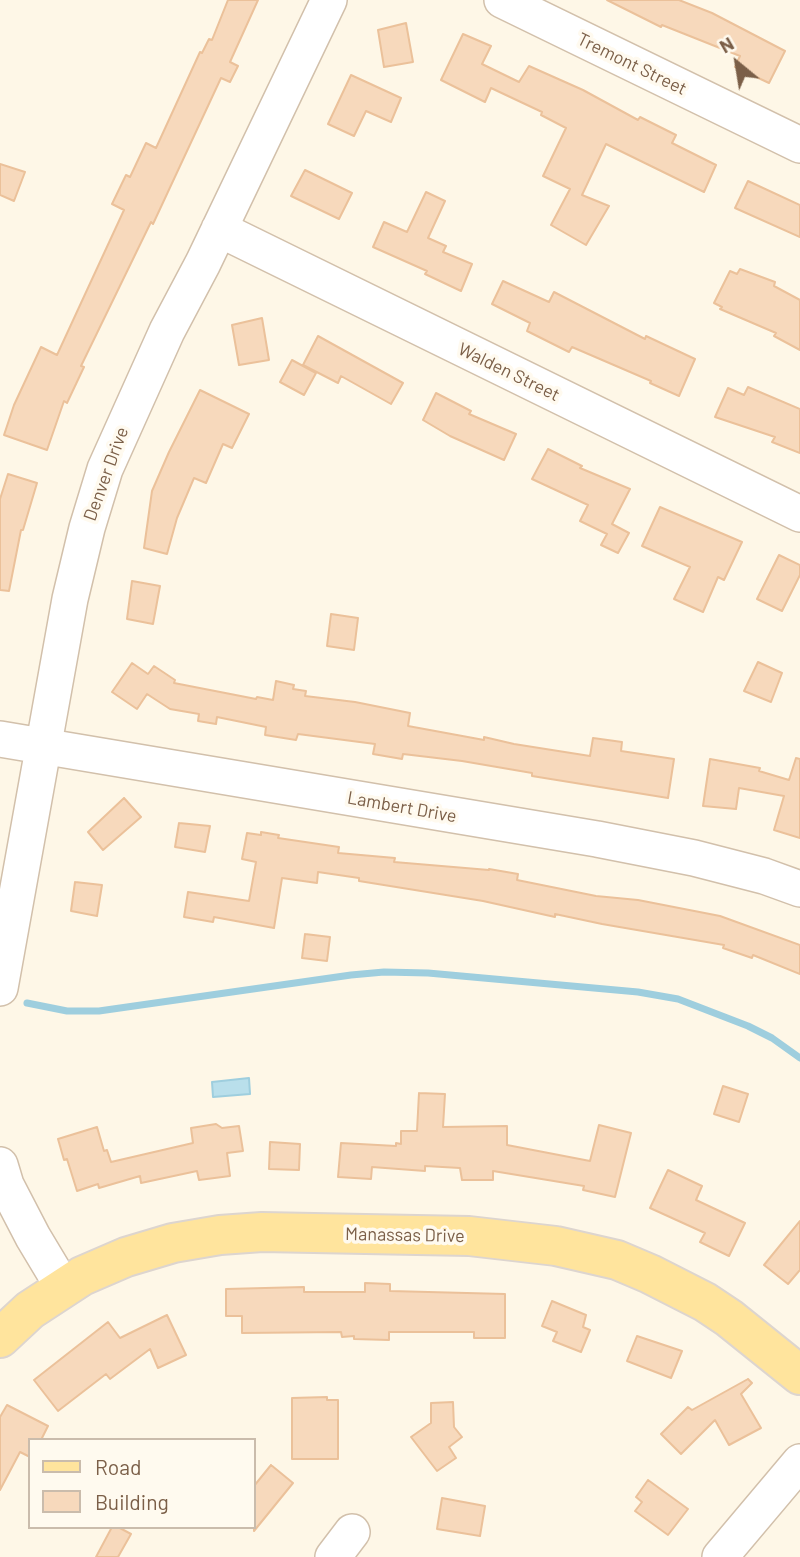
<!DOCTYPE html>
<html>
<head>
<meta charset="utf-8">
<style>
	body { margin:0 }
	#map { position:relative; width:800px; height:1557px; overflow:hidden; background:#fef7e7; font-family:Barlow,sans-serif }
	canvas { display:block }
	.legend { position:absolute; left:28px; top:1438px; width:228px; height:91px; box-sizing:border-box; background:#fffaef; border:2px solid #cabcac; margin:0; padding:9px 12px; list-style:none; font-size:21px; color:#7b5f48 }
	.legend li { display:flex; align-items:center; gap:14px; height:35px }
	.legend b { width:35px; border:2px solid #cabcac }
	.north { position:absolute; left:702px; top:28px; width:70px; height:70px; -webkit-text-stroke:5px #fffaef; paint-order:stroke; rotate:330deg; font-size:19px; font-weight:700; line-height:28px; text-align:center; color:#7b5f48 }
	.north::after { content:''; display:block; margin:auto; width:24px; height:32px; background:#7b5f48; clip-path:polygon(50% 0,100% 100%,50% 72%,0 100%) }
</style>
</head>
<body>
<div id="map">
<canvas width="800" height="1557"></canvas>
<ul class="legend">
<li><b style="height:9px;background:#ffe49d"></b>Road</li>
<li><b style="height:19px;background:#f7d9bc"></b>Building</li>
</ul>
<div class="north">N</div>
</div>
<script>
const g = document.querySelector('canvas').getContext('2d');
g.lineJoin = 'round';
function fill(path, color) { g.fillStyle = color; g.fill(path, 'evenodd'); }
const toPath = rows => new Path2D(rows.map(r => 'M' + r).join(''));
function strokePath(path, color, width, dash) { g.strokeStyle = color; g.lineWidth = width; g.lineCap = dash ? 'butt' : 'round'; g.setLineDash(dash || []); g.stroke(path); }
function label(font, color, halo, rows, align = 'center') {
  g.font = font + ' Barlow,sans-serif'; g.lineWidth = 7; g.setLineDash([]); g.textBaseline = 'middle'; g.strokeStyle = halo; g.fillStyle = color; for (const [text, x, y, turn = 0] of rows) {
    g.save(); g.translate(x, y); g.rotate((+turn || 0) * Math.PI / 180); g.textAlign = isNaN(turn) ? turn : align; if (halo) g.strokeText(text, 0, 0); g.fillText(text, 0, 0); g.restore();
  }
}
const water = toPath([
	[249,1078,250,1094,213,1097,212,1082,249,1078]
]);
fill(water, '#b9dfeb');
strokePath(water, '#9ecede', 2);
strokePath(toPath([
	[27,1003,67,1011,99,1011,351,975,384,972,428,973,638,992,678,999,748,1026,772,1038,800,1058]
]), '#9ecede', 7);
const building = toPath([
	[228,0,258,0,230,62,238,66,230,82,221,78,153,224,151,222,81,366,84,367,67,403,64,401,47,450,4,435,14,405,41,347,57,355,87,290,124,210,112,204,126,175,130,177,146,143,156,148,200,52,202,53,209,39,212,40,228,0],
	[607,0,679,0,712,13,785,51,769,83,735,67,740,56,662,25,661,27,607,0],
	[406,23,413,62,384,67,378,30,406,23],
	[463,34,491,46,482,64,519,82,529,66,583,90,638,120,640,117,676,135,672,143,716,165,704,192,606,144,582,195,609,206,586,245,551,225,570,189,543,176,566,128,541,115,542,112,491,88,485,102,441,80,463,34],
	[351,75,401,98,391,122,366,111,354,136,328,124,351,75],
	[0,164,25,172,14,201,0,195,0,164],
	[305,170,352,193,339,219,291,196,305,170],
	[748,181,800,205,800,237,735,208,748,181],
	[426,192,445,201,428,238,446,246,443,252,472,264,461,291,425,274,427,271,373,247,384,222,407,232,426,192],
	[740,269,775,282,774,286,800,300,800,350,774,336,776,333,720,309,722,307,714,303,730,271,737,274,740,269],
	[503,281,549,302,554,292,645,339,646,336,695,359,679,396,650,383,651,381,572,347,569,352,527,331,530,323,492,304,503,281],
	[262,318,269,360,239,365,232,325,262,318],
	[318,336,403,383,391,404,341,376,338,383,303,365,318,336],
	[292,360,316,373,304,395,280,382,292,360],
	[748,387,800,409,800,453,772,442,775,437,715,417,728,388,744,395,748,387],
	[200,390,249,414,232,448,223,444,206,483,194,478,177,518,167,554,144,548,152,491,169,452,200,390],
	[436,393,471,411,469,414,516,434,504,460,450,436,423,420,436,393],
	[548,449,582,466,580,468,630,489,612,524,629,533,618,553,601,545,607,534,580,521,588,505,532,479,548,449],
	[8,474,37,483,23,530,21,530,9,591,0,590,0,499,8,474],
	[660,507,742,542,724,580,718,577,703,612,674,599,690,567,642,546,660,507],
	[779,555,800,565,800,575,782,611,757,599,779,555],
	[132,581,160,586,153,624,127,619,132,581],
	[331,614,358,618,354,650,327,646,331,614],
	[758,662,782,673,771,702,744,691,758,662],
	[132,663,148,674,154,666,175,680,174,683,256,699,257,697,273,700,276,681,294,685,293,689,306,691,305,696,355,702,410,713,408,726,484,740,484,737,514,744,590,756,593,738,622,742,621,751,674,759,668,798,532,776,532,773,462,761,403,754,402,759,373,754,375,744,298,734,296,740,265,735,266,727,217,717,216,724,198,721,199,714,170,709,147,694,137,709,112,692,132,663],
	[796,758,800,759,800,838,774,830,784,796,739,788,736,809,703,806,710,759,760,768,759,771,789,780,796,758],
	[124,798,141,817,103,850,88,832,124,798],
	[179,823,210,826,205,852,175,847,179,823],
	[261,832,279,835,278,838,339,847,338,853,395,858,394,862,489,870,489,869,518,874,517,880,596,896,638,900,720,916,800,945,800,974,753,955,752,958,723,948,724,945,602,924,555,914,555,917,483,901,359,881,359,878,318,872,317,883,282,878,274,928,214,917,213,922,184,917,188,892,249,901,256,862,242,859,247,833,261,835,261,832],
	[75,882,102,885,97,916,71,911,75,882],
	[305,934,330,937,327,961,302,958,305,934],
	[723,1086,748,1094,739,1122,714,1114,723,1086],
	[419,1093,445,1094,443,1127,507,1126,507,1145,590,1161,599,1125,631,1133,615,1197,583,1190,584,1186,493,1171,493,1180,462,1180,460,1168,425,1166,425,1171,372,1167,371,1179,338,1177,341,1143,396,1146,396,1143,401,1144,401,1131,417,1131,419,1093],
	[216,1124,222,1128,239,1126,243,1151,227,1153,230,1176,199,1180,197,1171,141,1183,140,1176,99,1188,98,1184,77,1191,67,1159,64,1160,58,1139,97,1127,104,1151,107,1150,111,1162,193,1143,191,1128,216,1124],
	[270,1142,300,1144,299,1170,269,1169,270,1142],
	[668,1170,702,1186,696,1200,745,1223,729,1256,700,1242,705,1233,650,1208,668,1170],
	[800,1221,800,1270,788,1284,764,1265,800,1221],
	[365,1283,390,1284,390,1291,505,1294,505,1338,474,1338,474,1332,389,1332,389,1340,354,1339,354,1336,342,1337,341,1332,242,1333,242,1316,226,1316,226,1289,304,1287,304,1292,365,1292,365,1283],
	[552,1301,586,1315,583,1327,590,1330,581,1352,553,1341,557,1332,542,1326,552,1301],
	[167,1315,186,1355,158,1368,150,1349,110,1379,106,1374,58,1411,34,1380,108,1322,120,1338,167,1315],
	[637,1336,682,1351,671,1378,627,1361,637,1336],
	[748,1379,752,1383,741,1394,761,1428,729,1445,715,1420,681,1454,661,1434,688,1407,692,1410,748,1379],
	[327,1397,327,1400,338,1400,338,1459,292,1459,292,1398,327,1397],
	[453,1402,454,1427,462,1437,449,1447,456,1458,437,1471,411,1437,431,1423,431,1403,453,1402],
	[7,1405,48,1426,41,1440,30,1440,30,1457,20,1452,0,1490,0,1417,7,1405],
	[271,1465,293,1483,254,1531,254,1486,271,1465],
	[648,1480,688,1509,668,1535,635,1511,642,1502,636,1497,648,1480],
	[442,1498,485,1506,480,1536,437,1529,442,1498],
	[112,1527,118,1527,131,1534,118,1557,96,1557,112,1527]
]);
fill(building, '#f7d9bc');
strokePath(building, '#ebc19a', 2);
const minor = toPath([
	[502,0,800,145],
	[219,229,800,514],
	[0,739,597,839,694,858,764,876,800,889],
	[0,988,70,599,87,528,105,469,167,331,203,263,329,0],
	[0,1165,6,1185,33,1237,63,1287],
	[333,1557,352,1532],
	[720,1557,800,1462]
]);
const major = toPath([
	[0,1338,30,1310,82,1276,126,1257,173,1243,220,1235,262,1232,469,1236,556,1246,617,1260,650,1274,705,1302,729,1318,800,1375]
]);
strokePath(minor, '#d2c0ab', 38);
strokePath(major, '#ddd5cf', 42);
strokePath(minor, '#fff', 35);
strokePath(major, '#ffe49d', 38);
label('18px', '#7b5f48', '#fffaef', [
	["Tremont Street",632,64,26],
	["Walden Street",509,372,26],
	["Denver Drive",106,474,-70],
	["Lambert Drive",402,807,10],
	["Manassas Drive",405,1235,1]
]);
</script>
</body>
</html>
